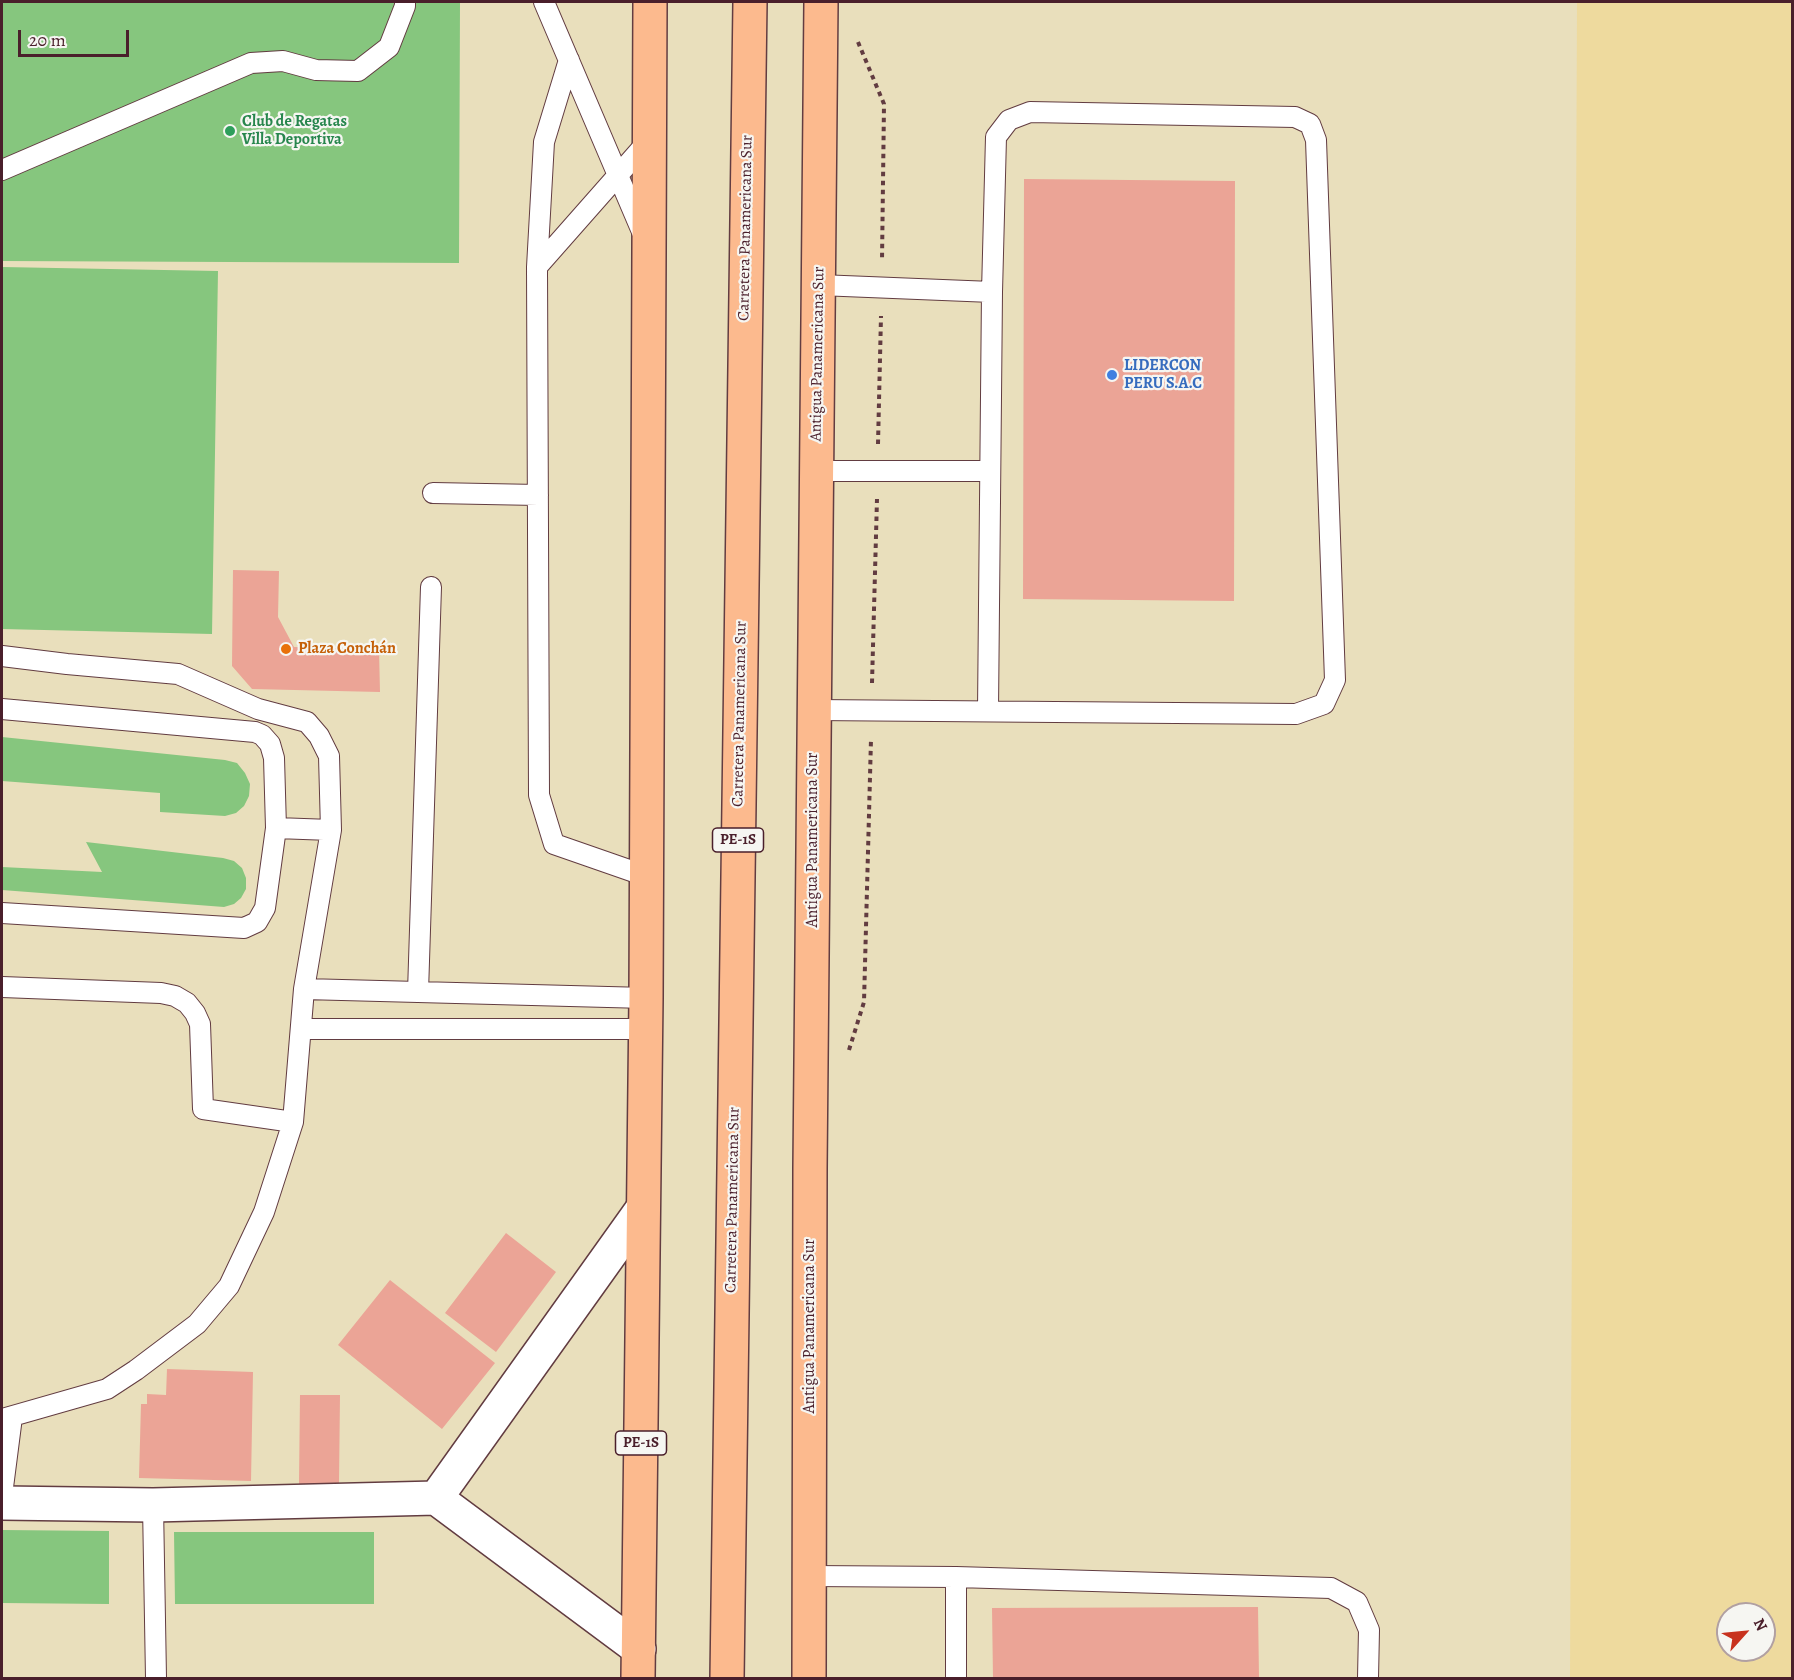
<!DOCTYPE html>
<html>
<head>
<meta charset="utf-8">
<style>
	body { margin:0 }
	#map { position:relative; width:1794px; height:1680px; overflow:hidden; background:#e9dfbc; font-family:Alegreya,serif }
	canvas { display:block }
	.frame { position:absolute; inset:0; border:3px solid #4a1f2b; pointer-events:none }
	.north { position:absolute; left:1716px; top:1602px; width:60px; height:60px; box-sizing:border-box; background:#f6f6f2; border:2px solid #b1a0a2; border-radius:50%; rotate:63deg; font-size:16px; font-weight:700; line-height:24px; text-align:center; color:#4a1f2b }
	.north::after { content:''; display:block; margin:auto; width:21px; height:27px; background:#c8321e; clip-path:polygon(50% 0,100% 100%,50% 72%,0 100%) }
	.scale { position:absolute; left:18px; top:30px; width:111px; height:27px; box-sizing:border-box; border:3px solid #4a1f2b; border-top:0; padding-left:8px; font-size:18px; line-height:21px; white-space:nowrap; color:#4a1f2b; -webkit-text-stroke:4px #f6f6f2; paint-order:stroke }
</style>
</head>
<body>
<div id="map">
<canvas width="1794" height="1680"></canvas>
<div class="frame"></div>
<div class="north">N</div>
<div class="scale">20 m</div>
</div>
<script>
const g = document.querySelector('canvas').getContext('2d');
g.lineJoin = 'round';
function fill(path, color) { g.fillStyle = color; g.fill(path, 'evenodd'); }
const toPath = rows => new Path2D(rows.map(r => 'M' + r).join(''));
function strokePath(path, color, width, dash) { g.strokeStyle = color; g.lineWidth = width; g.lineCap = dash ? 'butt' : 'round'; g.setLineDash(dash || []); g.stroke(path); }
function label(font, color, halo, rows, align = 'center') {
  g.font = font + ' Alegreya,serif'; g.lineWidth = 4.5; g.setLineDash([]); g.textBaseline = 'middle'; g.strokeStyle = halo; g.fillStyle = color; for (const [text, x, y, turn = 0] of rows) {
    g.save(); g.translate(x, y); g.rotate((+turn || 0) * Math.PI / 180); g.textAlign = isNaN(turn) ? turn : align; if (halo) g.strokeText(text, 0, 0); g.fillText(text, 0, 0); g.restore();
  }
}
fill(toPath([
	[2,2,460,2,459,263,2,261],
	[2,267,218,271,212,634,2,629],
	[2,737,225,760,237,763,245,773,250,784,249,796,244,806,236,813,225,816,160,812,160,793,2,781],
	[86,842,223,858,234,861,242,868,246,878,246,889,241,898,234,904,224,907,2,890,2,867,102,872],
	[2,1530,109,1531,109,1604,2,1603],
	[174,1532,374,1532,374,1604,175,1604]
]), '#86c67e');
fill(toPath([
	[1577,2,1792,2,1792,1678,1570,1678],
	[1728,1614,1764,1614,1764,1650,1728,1650]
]), '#eeda9e');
fill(toPath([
	[1024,179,1235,181,1234,601,1023,599],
	[233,570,279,571,278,617,294,647,379,649,380,692,252,689,232,666],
	[506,1233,556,1272,496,1352,445,1313],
	[390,1280,495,1363,442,1429,338,1345],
	[167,1369,253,1372,251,1481,139,1478,141,1404,147,1404,147,1394,166,1395],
	[300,1395,340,1395,339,1484,299,1484],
	[1258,1607,1259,1678,993,1678,992,1608]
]), '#eba496');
const lane = toPath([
	[544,2,643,234],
	[2,170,251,63,283,61,316,70,358,71,389,47,405,6,405,2],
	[537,267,544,142,569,60],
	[819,285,992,292],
	[817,471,990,471],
	[433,493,538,495],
	[2,656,67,664,178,674,258,709,307,722,319,736,329,756,331,830,304,989,293,1122,264,1212,229,1286,197,1324,136,1370,107,1389,2,1419],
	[2,709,255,732,262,735,270,744,274,758,276,828,265,908,257,922,244,928,2,913],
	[814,710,1296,714,1324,704,1335,680,1316,140,1310,124,1295,117,1030,112,1009,120,996,137,992,292,988,710],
	[276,828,331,830],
	[646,876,554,844,539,795,537,267,649,140],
	[2,987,161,993,175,996,187,1003,195,1013,200,1024,203,1109,293,1122],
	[304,989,646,998],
	[418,992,431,587],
	[301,1029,645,1029],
	[2,1495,12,1417],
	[153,1505,156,1678],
	[810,1576,956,1577,1331,1588,1357,1602,1369,1630,1368,1678],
	[956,1678,956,1577]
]);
const street = toPath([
	[436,1498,643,1208],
	[2,1503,153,1505,436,1498,639,1649]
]);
const primary = toPath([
	[809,1678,810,1168,821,2]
]);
const highway = toPath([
	[638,1678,646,998,650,2],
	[727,1678,750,2]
]);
strokePath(lane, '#623c41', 22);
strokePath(street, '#623c41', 36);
strokePath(primary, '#623c41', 36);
strokePath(highway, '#623c41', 36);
strokePath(toPath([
	[858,42,884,104,882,261],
	[878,444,881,316],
	[872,683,877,499],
	[849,1050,864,1002,871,739]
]), '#623c41', 4, [4.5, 4.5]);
strokePath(lane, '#fff', 20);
strokePath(street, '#fff', 33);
strokePath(primary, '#fcba8e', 33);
strokePath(highway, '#fcba8e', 33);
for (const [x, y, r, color] of [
	[230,131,6,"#2e9e5b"],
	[1112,375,6,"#3f7fe0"],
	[286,649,6,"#e8710a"]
]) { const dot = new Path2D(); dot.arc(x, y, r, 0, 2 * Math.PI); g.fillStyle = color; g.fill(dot); strokePath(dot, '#f6f6f2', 2); }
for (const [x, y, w] of [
	[738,840,51],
	[641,1443,51]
]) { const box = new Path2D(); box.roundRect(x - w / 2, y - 12, w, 24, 4.5); g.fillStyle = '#f6f6f2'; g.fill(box); strokePath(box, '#4a1f2b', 1.5); }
label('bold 15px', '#4a1f2b', null, [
	["PE-1S",738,840],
	["PE-1S",641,1443]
]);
label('bold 16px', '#27864d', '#f6f6f2', [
	["Club de Regatas",242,122],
	["Villa Deportiva",242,140]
], 'left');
label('16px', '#4a1f2b', '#f6f6f2', [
	["Carretera Panamericana Sur",746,228,-89],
	["Antigua Panamericana Sur",818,354,-89],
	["Carretera Panamericana Sur",740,714,-89],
	["Antigua Panamericana Sur",813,840,-90],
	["Carretera Panamericana Sur",733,1200,-89],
	["Antigua Panamericana Sur",810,1326,-90]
]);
label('bold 16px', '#366cbe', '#f6f6f2', [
	["LIDERCON",1124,366],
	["PERU S.A.C",1124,384]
], 'left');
label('bold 16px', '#c56008', '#f6f6f2', [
	["Plaza Conchán",298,649]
], 'left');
</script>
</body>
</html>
